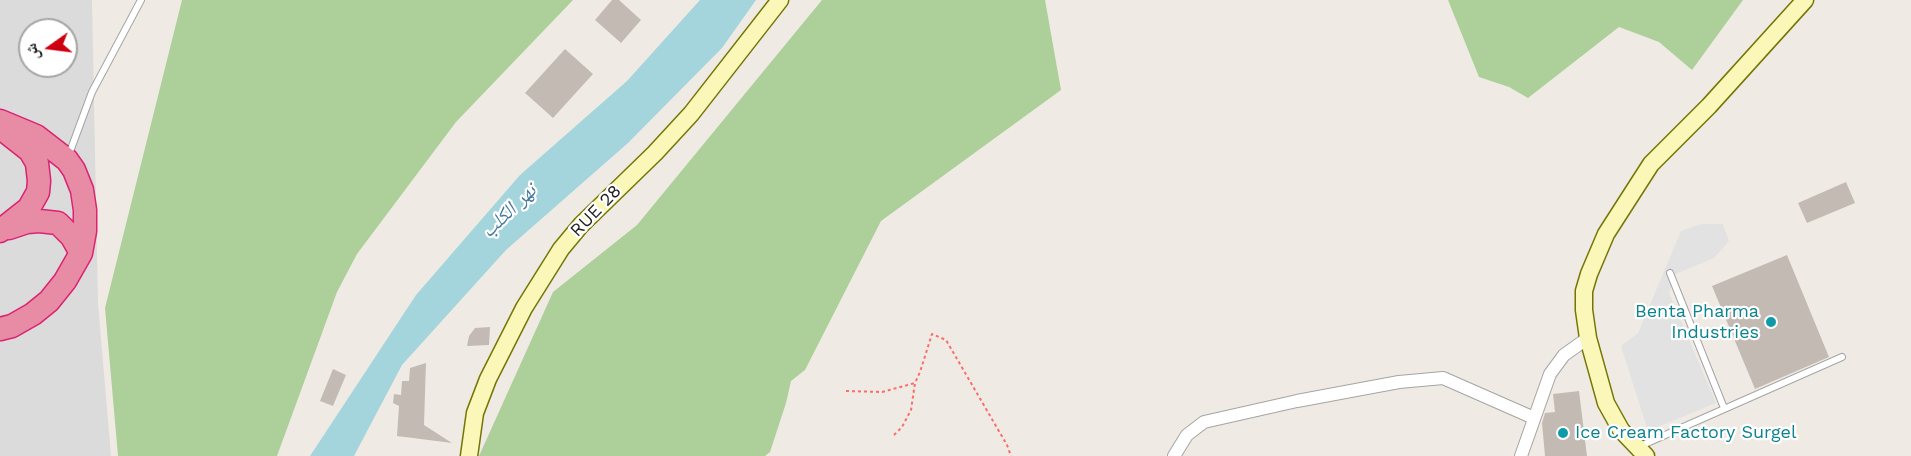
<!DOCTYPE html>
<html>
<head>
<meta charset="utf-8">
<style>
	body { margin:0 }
	#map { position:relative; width:1911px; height:456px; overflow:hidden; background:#efebe4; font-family:"Work Sans","Noto Naskh Arabic",sans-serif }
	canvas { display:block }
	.north { position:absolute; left:18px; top:18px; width:60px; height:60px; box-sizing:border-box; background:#fff; border:2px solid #a5a5a5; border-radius:50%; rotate:256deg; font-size:16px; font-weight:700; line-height:24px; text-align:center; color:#1e1e1e }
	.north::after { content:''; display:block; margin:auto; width:21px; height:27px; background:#cd0012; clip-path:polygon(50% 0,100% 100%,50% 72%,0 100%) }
</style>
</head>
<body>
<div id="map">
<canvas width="1911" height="456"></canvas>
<div class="north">ش</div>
</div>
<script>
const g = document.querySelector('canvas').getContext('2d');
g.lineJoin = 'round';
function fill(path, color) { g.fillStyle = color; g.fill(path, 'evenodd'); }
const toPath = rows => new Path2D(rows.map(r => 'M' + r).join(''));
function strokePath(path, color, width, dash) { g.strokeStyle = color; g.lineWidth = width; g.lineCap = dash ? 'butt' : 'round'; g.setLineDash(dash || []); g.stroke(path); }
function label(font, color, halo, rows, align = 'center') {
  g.font = font + ' "Work Sans","Noto Naskh Arabic",sans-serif'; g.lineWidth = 4.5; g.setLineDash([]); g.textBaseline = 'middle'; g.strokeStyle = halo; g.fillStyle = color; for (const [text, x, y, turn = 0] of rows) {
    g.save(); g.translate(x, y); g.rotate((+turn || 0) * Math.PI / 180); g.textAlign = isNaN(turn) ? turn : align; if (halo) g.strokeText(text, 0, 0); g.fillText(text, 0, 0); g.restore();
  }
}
fill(toPath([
	[0,0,92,0,98,303,111,456,0,456],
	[30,30,66,30,66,66,30,66]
]), '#dcdbdb');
fill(toPath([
	[182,0,573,0,456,122,357,254,337,292,277,456,118,456,105,308],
	[822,0,1045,0,1061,90,881,221,805,370,791,381,786,403,770,452,765,456,479,456,553,292,637,225],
	[1448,0,1743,0,1692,70,1659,42,1619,27,1528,98,1509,87,1479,77]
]), '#adcf99');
fill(toPath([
	[1701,224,1723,224,1729,241,1714,258,1676,274,1669,293,1716,403,1648,431,1621,346,1638,333,1681,231]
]), '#e2e2e2');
fill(toPath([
	[700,0,756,0,722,48,628,143,506,250,402,365,354,456,310,456,416,295,520,175,627,81]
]), '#a4d5dd');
fill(toPath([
	[612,0,619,0,641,20,621,43,595,20],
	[565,49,593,74,553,118,525,93],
	[1846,182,1855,203,1807,223,1798,203],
	[1787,255,1829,357,1755,389,1712,286],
	[490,327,489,345,467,346,469,336,475,328],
	[426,363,424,425,452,443,397,436,399,406,393,403,394,394,401,395,402,381,409,381,410,368],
	[333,369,346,375,333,406,320,401],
	[1579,391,1587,456,1545,456,1542,423,1545,413,1555,412,1553,394]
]), '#c4bab4');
const lane = toPath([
	[68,157,92,92,141,0],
	[1670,273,1724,408],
	[1638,447,1842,357]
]);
const street = toPath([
	[1174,456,1187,435,1204,422,1297,401,1399,382,1443,378,1534,418],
	[1521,456,1550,374,1564,355,1588,338]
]);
const secondary = toPath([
	[469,456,475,413,488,379,524,308,561,249,581,225,655,153,691,114,780,0],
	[1646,456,1621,430,1606,403,1588,338,1584,310,1584,291,1589,274,1606,234,1651,164,1709,106,1805,0]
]);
const highway = toPath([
	[0,121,36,136,67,160,74,170,82,190,85,210,85,231,81,253,65,281,49,301,33,314,12,326,0,329],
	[9,228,27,222,39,221,58,223,72,237,81,253],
	[0,231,29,208,38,192,39,181,37,163,30,151,6,132]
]);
strokePath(lane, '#a5a5a5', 8);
strokePath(street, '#a5a5a5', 14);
strokePath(secondary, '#747604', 19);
strokePath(highway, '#db2372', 25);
strokePath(toPath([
	[846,391,882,392,915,383],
	[894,435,902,427,911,410,915,383,920,372,932,334,946,340,1007,445,1011,456]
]), '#fa6d6a', 2, [3, 3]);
strokePath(lane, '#fff', 6);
strokePath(street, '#fff', 12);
strokePath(secondary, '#faf7b8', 16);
strokePath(highway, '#e78ca4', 22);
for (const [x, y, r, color] of [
	[1771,322,6,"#0f9aa8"],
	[1563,433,6,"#0f9aa8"]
]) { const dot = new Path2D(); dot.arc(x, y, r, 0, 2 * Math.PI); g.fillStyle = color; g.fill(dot); strokePath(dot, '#fff', 2); }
label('18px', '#1e1e1e', '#fff', [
	["RUE 28",596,211,-46]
]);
label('18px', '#0d838f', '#fff', [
	["Benta Pharma",1759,312],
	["Industries",1759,333],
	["Ice Cream Factory Surgel",1575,433,"left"]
], 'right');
label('italic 20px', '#44799e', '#fff', [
	["نهر الكلب",509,211,-44]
]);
</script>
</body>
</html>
